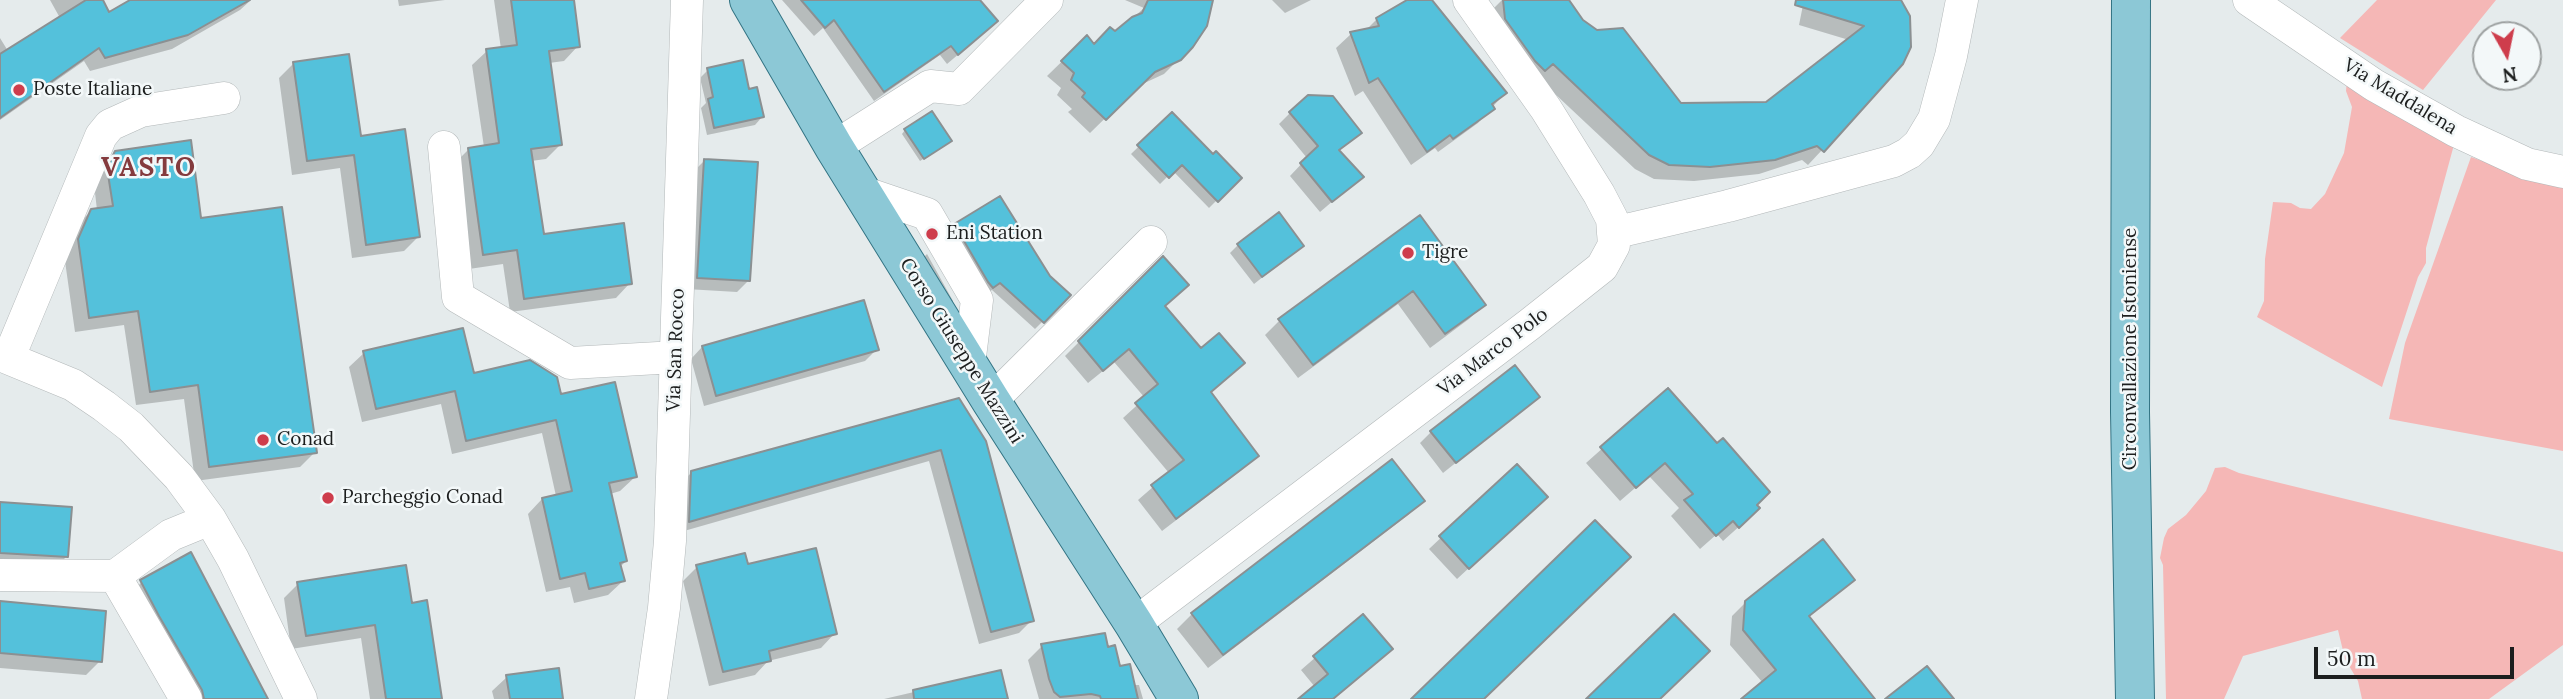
<!DOCTYPE html>
<html>
<head>
<meta charset="utf-8">
<style>
	body { margin:0 }
	#map { position:relative; width:2563px; height:699px; overflow:hidden; background:#e5ebec; font-family:Lora,serif }
	canvas { display:block }
	.north { position:absolute; left:2472px; top:21px; width:70px; height:70px; box-sizing:border-box; background:#f3f8f9; border:2px solid #9da1a1; border-radius:50%; rotate:171deg; font-size:19px; font-weight:700; line-height:28px; text-align:center; color:#1c1e1e }
	.north::after { content:''; display:block; margin:auto; width:24px; height:32px; background:#ce3d4c; clip-path:polygon(50% 0,100% 100%,50% 72%,0 100%) }
	.scale { position:absolute; left:2314px; top:647px; width:200px; height:32px; box-sizing:border-box; border:4px solid #1c1e1e; border-top:0; padding-left:9px; font-size:21px; line-height:24px; white-space:nowrap; color:#1c1e1e; -webkit-text-stroke:5px #f3f8f9; paint-order:stroke }
</style>
</head>
<body>
<div id="map">
<canvas width="2563" height="699"></canvas>
<div class="north">N</div>
<div class="scale">50 m</div>
</div>
<script>
const g = document.querySelector('canvas').getContext('2d');
g.lineJoin = 'round';
function fill(path, color) { g.fillStyle = color; g.fill(path, 'evenodd'); }
const toPath = rows => new Path2D(rows.map(r => 'M' + r).join(''));
function strokePath(path, color, width, dash) { g.strokeStyle = color; g.lineWidth = width; g.lineCap = dash ? 'butt' : 'round'; g.setLineDash(dash || []); g.stroke(path); }
function label(font, color, halo, rows, align = 'center') {
  g.font = font + ' Lora,serif'; g.lineWidth = 5; g.setLineDash([]); g.textBaseline = 'middle'; g.strokeStyle = halo; g.fillStyle = color; for (const [text, x, y, turn = 0] of rows) {
    g.save(); g.translate(x, y); g.rotate((+turn || 0) * Math.PI / 180); g.textAlign = isNaN(turn) ? turn : align; if (halo) g.strokeText(text, 0, 0); g.fillText(text, 0, 0); g.restore();
  }
}
fill(toPath([
	[2377,0,2496,0,2423,90,2340,38],
	[2347,79,2455,141,2426,248,2426,263,2418,277,2382,387,2257,317,2264,301,2265,259,2273,202,2291,203,2300,208,2311,209,2325,194,2344,153,2352,107,2346,91],
	[2471,157,2527,177,2563,176,2563,451,2389,419,2405,343],
	[2225,467,2239,473,2563,552,2563,645,2489,699,2362,699,2358,681,2345,659,2338,630,2243,656,2224,699,2166,699,2163,565,2160,558,2164,538,2168,529,2186,515,2206,491,2215,468]
]), '#f5b7b6');
fill(toPath([
	[50,0,101,0,109,14,134,0,251,0,240,10,172,49,90,71,84,61,0,120,0,38,8,51,60,18],
	[398,0,445,0,399,6],
	[494,0,572,0,578,46,564,61,549,63,561,144,546,159,531,161,542,236,630,283,616,298,510,312,503,264,469,269,454,164,469,149,484,147,472,65,487,51,501,49],
	[782,0,978,0,986,31,947,64,940,55,874,101,823,28,814,36],
	[1125,0,1210,0,1192,46,1164,74,1138,86,1090,133,1068,112,1072,109,1057,95,1061,88,1047,76,1086,38,1094,46,1115,34,1144,8],
	[1272,0,1311,0,1285,13],
	[1410,0,1430,0,1505,93,1478,123,1438,152,1435,148,1411,165,1363,91,1355,96,1336,48,1351,34,1365,31,1377,19],
	[1502,0,1567,0,1582,21,1681,105,1767,104,1849,40,1799,25,1804,0,1899,0,1822,150,1808,165,1802,160,1759,174,1694,181,1654,179,1635,169,1538,78,1489,13],
	[293,64,360,138,419,236,404,251,352,258,340,168,292,175,279,78],
	[708,70,748,91,762,117,755,125,707,135,701,108,706,103,700,78],
	[1290,113,1360,133,1338,152,1361,177,1320,212,1290,176,1307,158,1279,124],
	[1172,114,1213,156,1239,178,1209,208,1173,171,1160,184,1131,154],
	[905,130,947,144,920,161,902,134],
	[116,152,200,220,315,452,300,467,195,481,184,399,136,405,124,325,75,332,64,254,76,226,91,211,97,210,94,184,101,167],
	[704,161,748,281,737,292,686,289,693,172],
	[1419,217,1484,304,1469,319,1430,348,1398,304,1298,378,1265,335,1280,320],
	[955,225,1049,277,1069,295,1035,329,992,290,985,294,948,232],
	[1238,245,1302,246,1254,284,1230,253],
	[927,254,953,301,951,303,923,258],
	[1163,258,1163,307,1201,351,1209,393,1257,456,1243,469,1162,531,1138,500,1169,473,1123,418,1145,398,1114,362,1088,383,1065,356],
	[702,347,877,349,865,361,704,406,691,359],
	[364,353,560,396,635,477,620,491,610,494,626,561,620,567,623,581,608,595,574,603,570,587,546,592,528,514,542,499,556,496,542,433,452,454,441,404,362,422,349,367],
	[1668,390,1755,505,1743,523,1723,541,1717,534,1700,549,1671,516,1679,508,1649,476,1620,501,1586,463],
	[1538,397,1443,473,1420,443,1431,432],
	[958,400,1032,620,1019,633,979,644,929,461,677,533,679,485,692,472],
	[1392,461,1423,501,1408,515,1208,668,1177,629,1192,614],
	[1517,466,1534,508,1457,579,1429,549],
	[0,504,67,556,55,568,0,564],
	[747,566,835,633,821,648,768,661,755,675,709,686,683,581,697,567],
	[1853,579,1808,618,1873,699,1744,699,1763,683,1730,645,1732,616,1746,602],
	[142,582,266,699,185,699,127,596],
	[298,584,411,605,440,699,370,699,361,638,291,649,284,598],
	[0,603,100,661,86,675,0,668],
	[1363,616,1390,649,1333,699,1301,699,1315,687,1301,670],
	[1042,646,1106,649,1133,685,1139,685,1143,699,1039,699,1028,660],
	[1000,672,1007,699,884,699],
	[507,677,561,699,494,699,492,691]
]), '#0003');
const building = toPath([
	[86,0,103,0,109,12,130,0,250,0,188,35,105,58,99,48,0,118,0,54,86,0],
	[511,0,574,0,580,47,549,51,562,145,531,149,544,234,624,223,632,284,524,299,517,250,483,255,468,148,499,143,486,49,517,45,511,0],
	[801,0,980,0,998,21,958,55,951,46,884,92,834,20,825,28,801,0],
	[1148,0,1213,0,1207,26,1193,47,1181,60,1155,72,1106,120,1082,97,1085,93,1071,80,1074,73,1061,61,1087,35,1094,44,1110,27,1115,31,1132,17,1142,13,1148,0],
	[1407,0,1432,0,1507,93,1492,104,1495,109,1453,139,1450,135,1427,152,1378,78,1369,83,1350,32,1379,26,1376,18,1407,0],
	[1503,0,1569,0,1583,20,1597,30,1623,28,1681,103,1766,102,1864,26,1795,5,1796,0,1901,0,1910,16,1911,47,1903,64,1824,152,1817,146,1775,160,1710,167,1669,165,1649,155,1553,64,1545,71,1535,61,1505,19,1503,0],
	[349,54,361,136,405,129,420,237,366,245,354,155,307,161,293,62,349,54],
	[743,60,749,89,757,87,764,117,714,128,708,99,713,97,707,68,743,60],
	[1308,95,1333,96,1362,133,1339,150,1364,177,1332,202,1300,163,1318,146,1289,112,1308,95],
	[932,111,952,141,924,159,904,129,932,111],
	[1172,112,1213,154,1216,151,1242,178,1218,202,1182,165,1169,178,1137,145,1172,112],
	[191,140,201,218,282,207,317,453,209,467,198,385,150,392,138,311,89,318,78,239,91,209,113,206,107,168,115,151,191,140],
	[704,159,758,162,750,281,697,278,704,159],
	[1000,196,1050,276,1071,295,1044,323,1000,283,993,288,988,282,954,224,1000,196],
	[1279,212,1304,246,1262,277,1237,244,1279,212],
	[1420,215,1486,305,1445,334,1413,291,1313,365,1278,319,1420,215],
	[1163,256,1189,285,1165,306,1201,348,1219,333,1245,363,1211,392,1259,456,1176,519,1151,485,1184,460,1135,403,1158,384,1129,349,1103,371,1078,341,1163,256],
	[864,300,879,350,716,396,702,346,864,300],
	[463,328,474,373,530,360,557,377,561,394,615,382,637,477,609,483,627,561,620,563,625,581,589,589,585,573,560,579,542,498,572,491,556,420,466,441,455,391,376,409,363,351,463,328],
	[1515,365,1540,397,1456,463,1430,431,1515,365],
	[1668,388,1717,443,1723,438,1770,492,1757,505,1760,508,1739,528,1733,521,1716,536,1684,500,1693,494,1665,463,1636,488,1600,447,1668,388],
	[959,398,986,441,1034,621,991,632,941,450,689,522,691,471,959,398],
	[1392,459,1425,501,1223,655,1191,613,1392,459],
	[1517,464,1548,497,1469,569,1439,536,1517,464],
	[0,502,72,507,68,557,0,553,0,502],
	[1595,520,1631,557,1484,699,1411,699,1595,520],
	[1823,539,1855,580,1809,616,1875,699,1741,699,1776,670,1743,630,1745,601,1823,539],
	[816,548,837,634,769,651,771,661,723,672,696,565,745,553,748,564,816,548],
	[191,552,268,699,204,699,202,690,159,616,140,580,191,552],
	[406,565,412,603,427,600,442,699,386,699,375,625,306,636,297,582,406,565],
	[0,601,106,611,102,662,0,653,0,601],
	[1363,614,1393,649,1333,699,1298,699,1328,674,1313,656,1363,614],
	[1674,614,1710,651,1660,699,1586,699,1674,614],
	[1105,633,1108,647,1115,645,1120,666,1130,664,1138,699,1101,699,1100,696,1091,694,1060,697,1054,692,1049,679,1041,644,1105,633],
	[1927,666,1954,699,1885,699,1927,666],
	[559,668,563,699,510,699,506,675,559,668],
	[1001,670,1008,699,914,699,913,690,1001,670]
]);
fill(building, '#54c1db');
strokePath(building, '#8b9092', 2);
const minor = toPath([
	[2249,0,2374,85,2456,131,2527,164,2563,172],
	[444,147,458,297,570,363,676,357],
	[834,147,930,86,959,89,1047,0],
	[862,192,927,214,977,300,969,365],
	[1613,233,1728,206,1894,161,1909,153,1919,144,1934,119,1951,56,1962,0],
	[0,355,73,385,104,406,131,427,179,477,210,519,233,559,301,699],
	[9,357,101,136,110,125,141,111,224,98],
	[991,401,1151,242],
	[0,575,115,576,171,535,210,519],
	[115,576,186,699],
	[1134,624,1530,324,1602,267,1614,245,1612,219,1599,194,1546,109,1469,0],
	[651,699,664,608,670,541,687,0]
]);
const major = toPath([
	[749,0,834,147,991,401,1134,624,1179,699],
	[2131,0,2130,412,2135,699]
]);
strokePath(minor, '#b3b8b9', 33);
strokePath(major, '#337484', 40);
strokePath(minor, '#fff', 32);
strokePath(major, '#8cc8d6', 38);
for (const [x, y, r, color] of [
	[19,90,7,"#ce3d4c"],
	[932,234,7,"#ce3d4c"],
	[1408,253,7,"#ce3d4c"],
	[263,440,7,"#ce3d4c"],
	[328,498,7,"#ce3d4c"]
]) { const dot = new Path2D(); dot.arc(x, y, r, 0, 2 * Math.PI); g.fillStyle = color; g.fill(dot); strokePath(dot, '#f3f8f9', 2.5); }
label('19px', '#1c1e1e', '#f3f8f9', [
	["Poste Italiane",33,90],
	["Eni Station",946,234],
	["Tigre",1422,253],
	["Conad",277,440],
	["Parcheggio Conad",342,498]
], 'left');
label('19px', '#1c1e1e', '#f3f8f9', [
	["Via Maddalena",2400,97,31],
	["Circonvallazione Istoniense",2131,349,-90],
	["Via San Rocco",676,350,-88],
	["Corso Giuseppe Mazzini",961,351,58],
	["Via Marco Polo",1493,352,-37]
]);
g.letterSpacing = '2px';
label('bold 26px', '#843b3e', '#f3f8f9', [
	["VASTO",149,169]
]);
g.letterSpacing = '0px';
</script>
</body>
</html>
